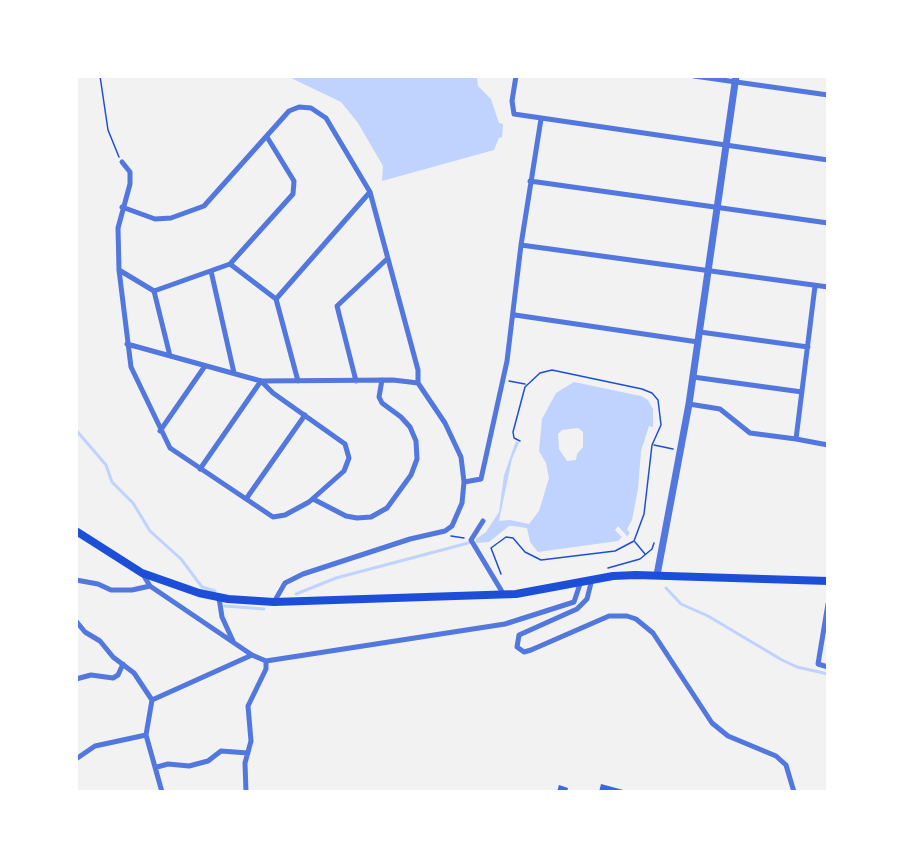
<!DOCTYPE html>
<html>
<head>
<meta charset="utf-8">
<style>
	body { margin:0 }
	#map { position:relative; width:904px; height:868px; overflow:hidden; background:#f2f2f2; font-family:"Noto Sans",sans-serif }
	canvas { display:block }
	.frame { position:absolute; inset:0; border:78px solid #fff; pointer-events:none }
</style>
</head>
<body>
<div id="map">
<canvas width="904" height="868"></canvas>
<div class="frame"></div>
</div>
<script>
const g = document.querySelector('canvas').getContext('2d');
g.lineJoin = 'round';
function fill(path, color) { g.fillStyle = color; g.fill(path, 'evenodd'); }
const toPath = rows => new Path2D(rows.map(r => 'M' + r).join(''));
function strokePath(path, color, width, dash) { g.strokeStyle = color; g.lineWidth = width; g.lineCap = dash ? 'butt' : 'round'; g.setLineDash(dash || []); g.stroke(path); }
fill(toPath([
	[289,77,477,77,478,86,491,99,499,123,503,124,502,137,499,138,494,150,382,181,383,166,358,123,341,102],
	[574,382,641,396,648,400,653,409,653,427,649,426,641,451,638,489,632,520,627,529,630,533,627,536,618,526,615,530,622,537,618,541,538,552,530,542,527,528,513,526,509,526,489,542,476,543,476,539,486,532,499,512,504,475,516,441,519,443,512,459,499,521,510,520,529,524,539,511,549,478,546,463,539,451,542,419,556,393],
	[578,428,583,432,583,447,577,454,576,460,567,461,559,449,558,434,562,430]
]), '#bfd3fe');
strokePath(toPath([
	[76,430,106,465,112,482,133,503,150,531,181,559,202,587,215,591],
	[666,588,681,604,708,616,782,660,797,667,828,674],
	[296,594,336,578,472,542],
	[225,606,264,609]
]), '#bfd3fe', 3);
fill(toPath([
	[601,784,627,791,627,792,599,792],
	[559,785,568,788,567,792,557,792]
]), '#3d67dc');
strokePath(toPath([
	[100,76,108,130,119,157],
	[509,381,525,384],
	[654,445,673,449],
	[451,536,464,538],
	[635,542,645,554],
	[608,568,640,559,652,549,654,543],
	[501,574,491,548,506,537,513,538,525,552,541,560,615,551,634,541,644,514,652,445,661,425,658,400,652,393,642,389,552,370,540,373,525,387,513,432,514,438,520,441]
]), '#1d4ed8', 1.5);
strokePath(toPath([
	[516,76,512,101,514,114,828,160],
	[694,76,828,95],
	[122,162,130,172,130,184,118,228,119,270,131,367,170,448,273,517,285,515,309,502,344,471,349,458,345,444,273,393,261,381],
	[530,181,828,223],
	[122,207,155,219,171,218,204,206,289,111,299,107,311,108,326,118,370,192,418,370,418,383,445,423,461,457,464,482,462,503,452,526,445,531,410,539,303,574,285,583,274,602],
	[521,245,828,287],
	[230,264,276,299,298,381],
	[119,270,154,291,230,264,293,194,294,181,267,137],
	[211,271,234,373],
	[154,291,170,356],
	[276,299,370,192],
	[515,315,698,342],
	[700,332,808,347],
	[127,344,261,381,393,380,418,383],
	[693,377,802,392],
	[356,381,337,306,387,259],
	[689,404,720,409,750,433,796,439,815,286],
	[160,431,205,366],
	[796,439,828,445],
	[200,469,261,381],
	[464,482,481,479,507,361,521,245,541,119],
	[246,499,305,415],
	[313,499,346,516,357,518,371,517,387,508,411,475,417,459,416,441,410,427,401,417,382,403,379,397,382,380],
	[483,521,471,540,504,595],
	[142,573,150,586,252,655,266,661,505,624,574,602,581,581],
	[592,579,587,599,577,609,519,635,517,647,524,652,531,650,609,616,627,616,636,619,653,633,712,723,728,736,776,756,786,765,794,792],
	[76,580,98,584,111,590,132,590,150,586],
	[219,598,222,617,233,641],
	[828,604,818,664,828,667],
	[76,621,85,632,100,641,113,657,134,673,152,700,252,655],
	[76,679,91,675,113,678,118,675,123,664],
	[146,735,162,792],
	[76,759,95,746,146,735,152,700],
	[157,767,168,764,189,766,208,761,221,751,248,753],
	[246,792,245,763,251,741,248,706,266,669,266,661]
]), '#5277de', 5);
strokePath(toPath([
	[657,575,689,404,736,76]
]), '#5277de', 7);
strokePath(toPath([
	[76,531,142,573,199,593,228,599,274,602,516,594,613,576,636,575,828,581]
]), '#1d4ed8', 8);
</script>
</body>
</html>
